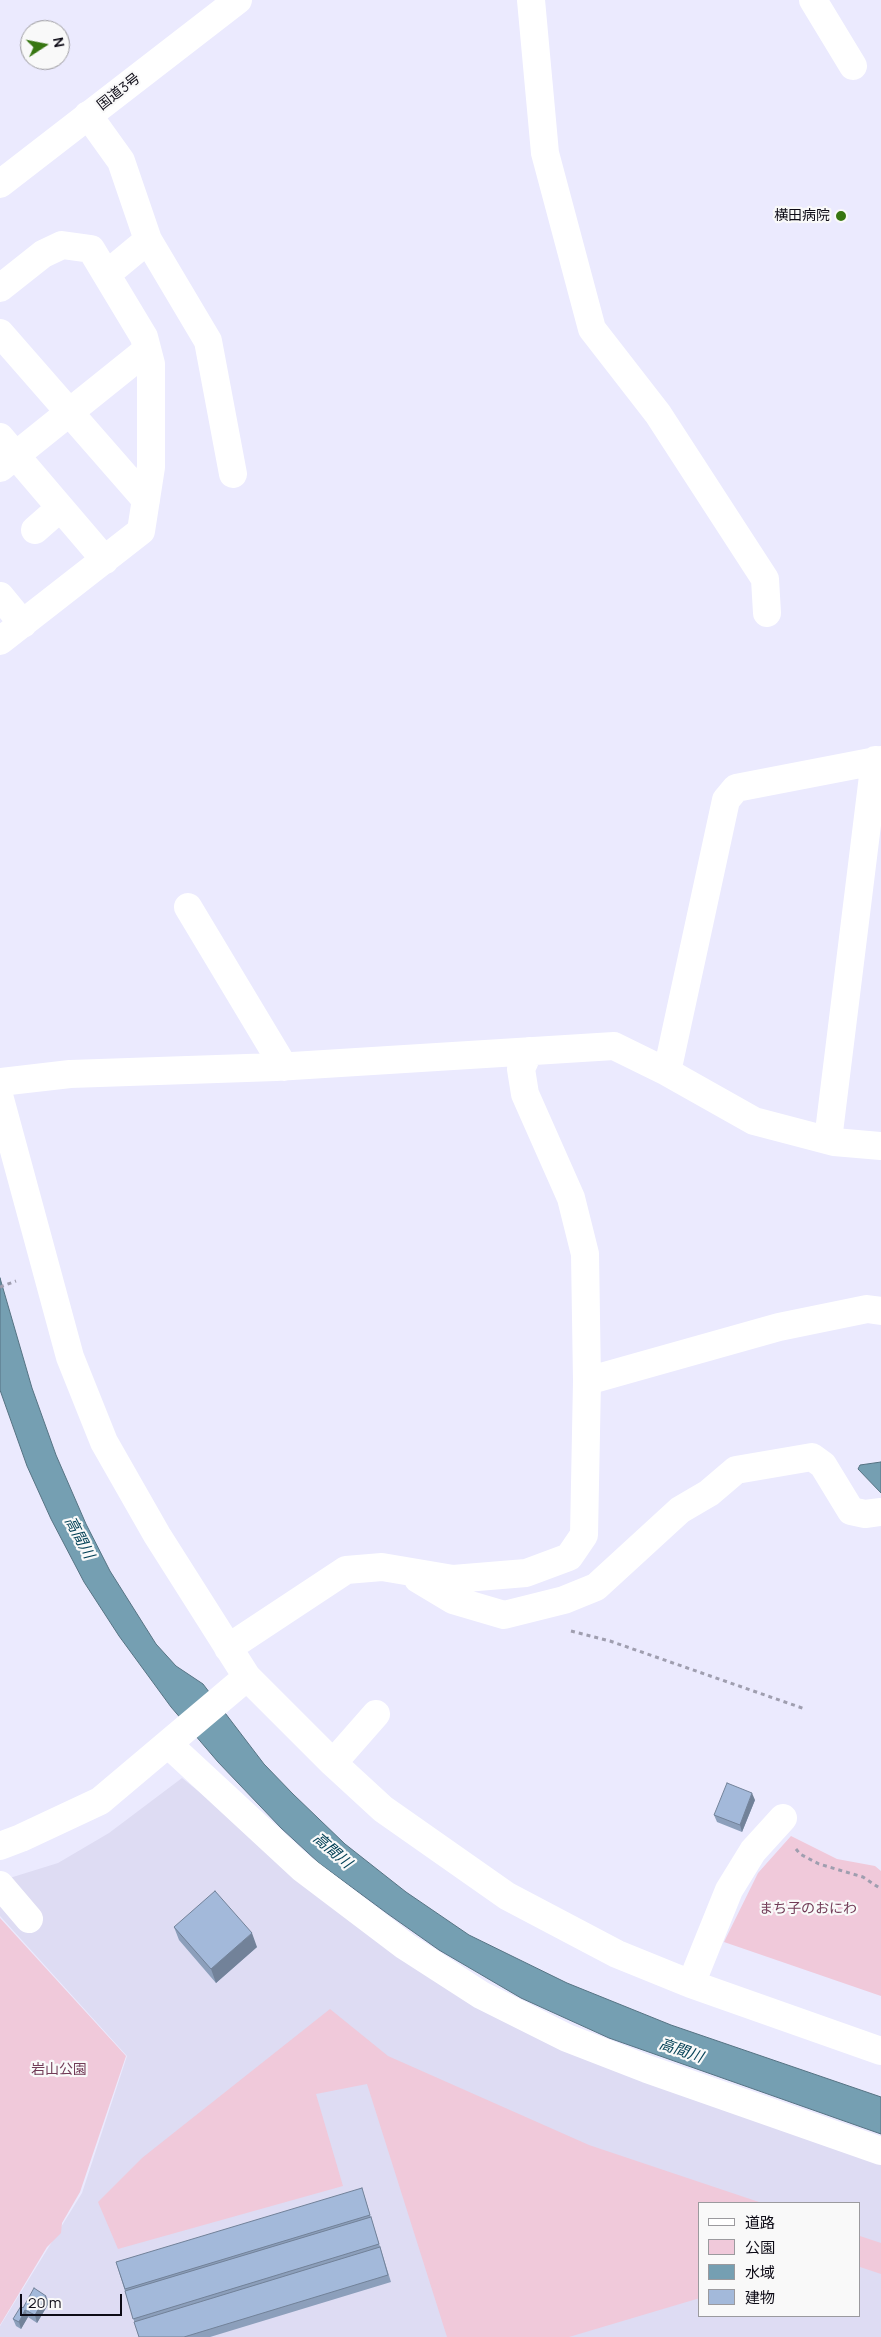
<!DOCTYPE html>
<html>
<head>
<meta charset="utf-8">
<style>
	body { margin:0 }
	#map { position:relative; width:881px; height:2337px; overflow:hidden; background:#ebeafe; font-family:Manrope,"Noto Sans JP",sans-serif }
	canvas { display:block }
	.legend { position:absolute; left:698px; top:2202px; width:162px; height:115px; box-sizing:border-box; background:#f9f9f9; border:1px solid #9b9a9e; margin:0; padding:6px 9px; list-style:none; font-size:15px; color:#0d0b16 }
	.legend li { display:flex; align-items:center; gap:10px; height:25px }
	.legend b { width:25px; border:1px solid #9b9a9e }
	.north { position:absolute; left:20px; top:20px; width:50px; height:50px; box-sizing:border-box; background:#f9f9f9; border:1px solid #9b9a9e; border-radius:50%; rotate:79deg; font-size:14px; font-weight:700; line-height:20px; text-align:center; color:#0d0b16 }
	.north::after { content:''; display:block; margin:auto; width:18px; height:22px; background:#377611; clip-path:polygon(50% 0,100% 100%,50% 72%,0 100%) }
	.scale { position:absolute; left:20px; top:2294px; width:102px; height:22px; box-sizing:border-box; border:2px solid #0d0b16; border-top:0; padding-left:6px; font-size:15px; line-height:18px; white-space:nowrap; color:#0d0b16; -webkit-text-stroke:4px #f9f9f9; paint-order:stroke }
</style>
</head>
<body>
<div id="map">
<canvas width="881" height="2337"></canvas>
<ul class="legend">
<li><b style="height:6px;background:#fff"></b>道路</li>
<li><b style="height:14px;background:#f0c9da"></b>公園</li>
<li><b style="height:14px;background:#759fb2"></b>水域</li>
<li><b style="height:14px;background:#a3b9da"></b>建物</li>
</ul>
<div class="north">N</div>
<div class="scale">20 m</div>
</div>
<script>
const g = document.querySelector('canvas').getContext('2d');
g.lineJoin = 'round';
function fill(path, color) { g.fillStyle = color; g.fill(path, 'evenodd'); }
const toPath = rows => new Path2D(rows.map(r => 'M' + r).join(''));
function strokePath(path, color, width, dash) { g.strokeStyle = color; g.lineWidth = width; g.lineCap = dash ? 'butt' : 'round'; g.setLineDash(dash || []); g.stroke(path); }
function label(font, color, halo, rows, align = 'center') {
  g.font = font + ' Manrope,"Noto Sans JP",sans-serif'; g.lineWidth = 4.5; g.setLineDash([]); g.textBaseline = 'middle'; g.strokeStyle = halo; g.fillStyle = color; for (const [text, x, y, turn = 0] of rows) {
    g.save(); g.translate(x, y); g.rotate((+turn || 0) * Math.PI / 180); g.textAlign = isNaN(turn) ? turn : align; if (halo) g.strokeText(text, 0, 0); g.fillText(text, 0, 0); g.restore();
  }
}
fill(toPath([
	[182,1778,401,1954,881,2159,881,2337,0,2337,0,2326,82,2193,127,2056,0,1916,0,1881,58,1863,109,1833],
	[700,2203,860,2203,860,2316,700,2316]
]), '#dedcf3');
fill(toPath([
	[791,1836,837,1859,875,1866,881,1871,881,1996,724,1942,758,1873],
	[0,1918,126,2056,80,2192,62,2223,61,2233,47,2247,0,2325],
	[330,2009,388,2056,589,2145,762,2203,700,2203,700,2298,569,2337,447,2337,367,2084,316,2094,343,2186,118,2249,98,2202,142,2158],
	[860,2236,881,2243,881,2274,860,2267]
]), '#f0c9da');
const water = toPath([
	[0,1278,32,1388,56,1455,86,1524,110,1571,156,1644,176,1666,203,1684,264,1764,293,1794,345,1844,406,1892,469,1935,567,1983,671,2025,881,2097,881,2134,609,2038,521,1998,439,1950,388,1914,319,1863,281,1828,218,1762,171,1707,119,1636,84,1582,51,1519,27,1466,0,1390,0,1278],
	[881,1462,881,1493,858,1469,860,1465,881,1462]
]);
fill(water, '#759fb2');
strokePath(water, '#567383', 1);
strokePath(toPath([
	[0,1287,16,1281],
	[571,1631,610,1641,805,1709],
	[796,1849,800,1854,819,1864,863,1877,881,1889]
]), '#9f9eaf', 3, [4, 4]);
strokePath(toPath([
	[531,0,545,153,592,329,658,414,765,579,767,613],
	[813,0,853,66],
	[88,115,121,161,148,240,208,341,233,474],
	[107,274,148,240],
	[0,288,43,254,62,245,91,249,144,337,151,364,151,467,141,531,0,641],
	[0,333,146,500],
	[0,437,105,560],
	[0,468,147,350],
	[35,530,60,508],
	[0,596,23,624],
	[188,907,284,1067],
	[667,1072,726,800,736,788,881,760],
	[0,1082,70,1074,276,1067,614,1046,667,1072,754,1121,834,1142,881,1146],
	[0,1099,70,1357,104,1442,157,1535,247,1677,333,1763,383,1809,507,1896,617,1954,691,1984,881,2051],
	[828,1140,875,760],
	[587,1381,779,1327,867,1309,881,1311],
	[418,1579,453,1600,504,1615,564,1600,596,1587,680,1510,709,1493,736,1470,812,1457,823,1465,851,1511,865,1514,881,1512],
	[228,1648,346,1570,382,1567,453,1579,526,1573,569,1557,584,1535,587,1381,585,1254,571,1198,525,1094,521,1069,529,1051],
	[168,1744,302,1868,405,1946,481,1995,567,2038,647,2069,881,2151],
	[333,1763,376,1714],
	[0,1846,21,1838,100,1801,247,1677],
	[0,1885,29,1919],
	[691,1984,729,1890,753,1851,783,1818]
]), '#fff', 28);
strokePath(toPath([
	[0,184,238,0]
]), '#fff', 28);
fill(toPath([
	[755,1800,742,1832,717,1822,714,1815],
	[174,1927,257,1947,216,1983,179,1940],
	[364,2195,391,2282,210,2337,139,2337,116,2262],
	[49,2303,37,2323,28,2317,21,2329,16,2326,13,2319,23,2308]
]), '#8c9fbb');
fill(toPath([
	[752,1793,755,1800,742,1832,740,1825],
	[252,1933,257,1947,216,1983,211,1969],
	[46,2296,49,2303,37,2323,35,2315],
	[25,2310,28,2317,21,2329,19,2322]
]), '#728299');
const building = toPath([
	[727,1783,752,1793,740,1825,714,1815,727,1783],
	[215,1891,252,1933,211,1969,174,1927,215,1891],
	[362,2188,370,2215,125,2289,116,2262,362,2188],
	[371,2217,379,2244,133,2319,125,2291,371,2217],
	[380,2247,388,2275,184,2337,139,2337,134,2322,380,2247],
	[34,2288,46,2296,35,2315,25,2310,19,2322,13,2319,21,2306,23,2308,34,2288]
]);
fill(building, '#a3b9da');
strokePath(building, '#728299', 1);
for (const [x, y, r, color] of [
	[841,216,6,"#377611"]
]) { const dot = new Path2D(); dot.arc(x, y, r, 0, 2 * Math.PI); g.fillStyle = color; g.fill(dot); strokePath(dot, '#f9f9f9', 2); }
label('14px', '#0d0b16', '#f9f9f9', [
	["国道3号",119,92,-38]
]);
label('14px', '#0d0b16', '#f9f9f9', [
	["横田病院",830,216]
], 'right');
label('14px', '#713b56', '#f9f9f9', [
	["まち子のおにわ",808,1909],
	["岩山公園",59,2070]
]);
label('italic 15px', '#054257', '#f9f9f9', [
	["高間川",79,1538,62],
	["高間川",332,1851,41],
	["高間川",681,2051,19]
]);
</script>
</body>
</html>
